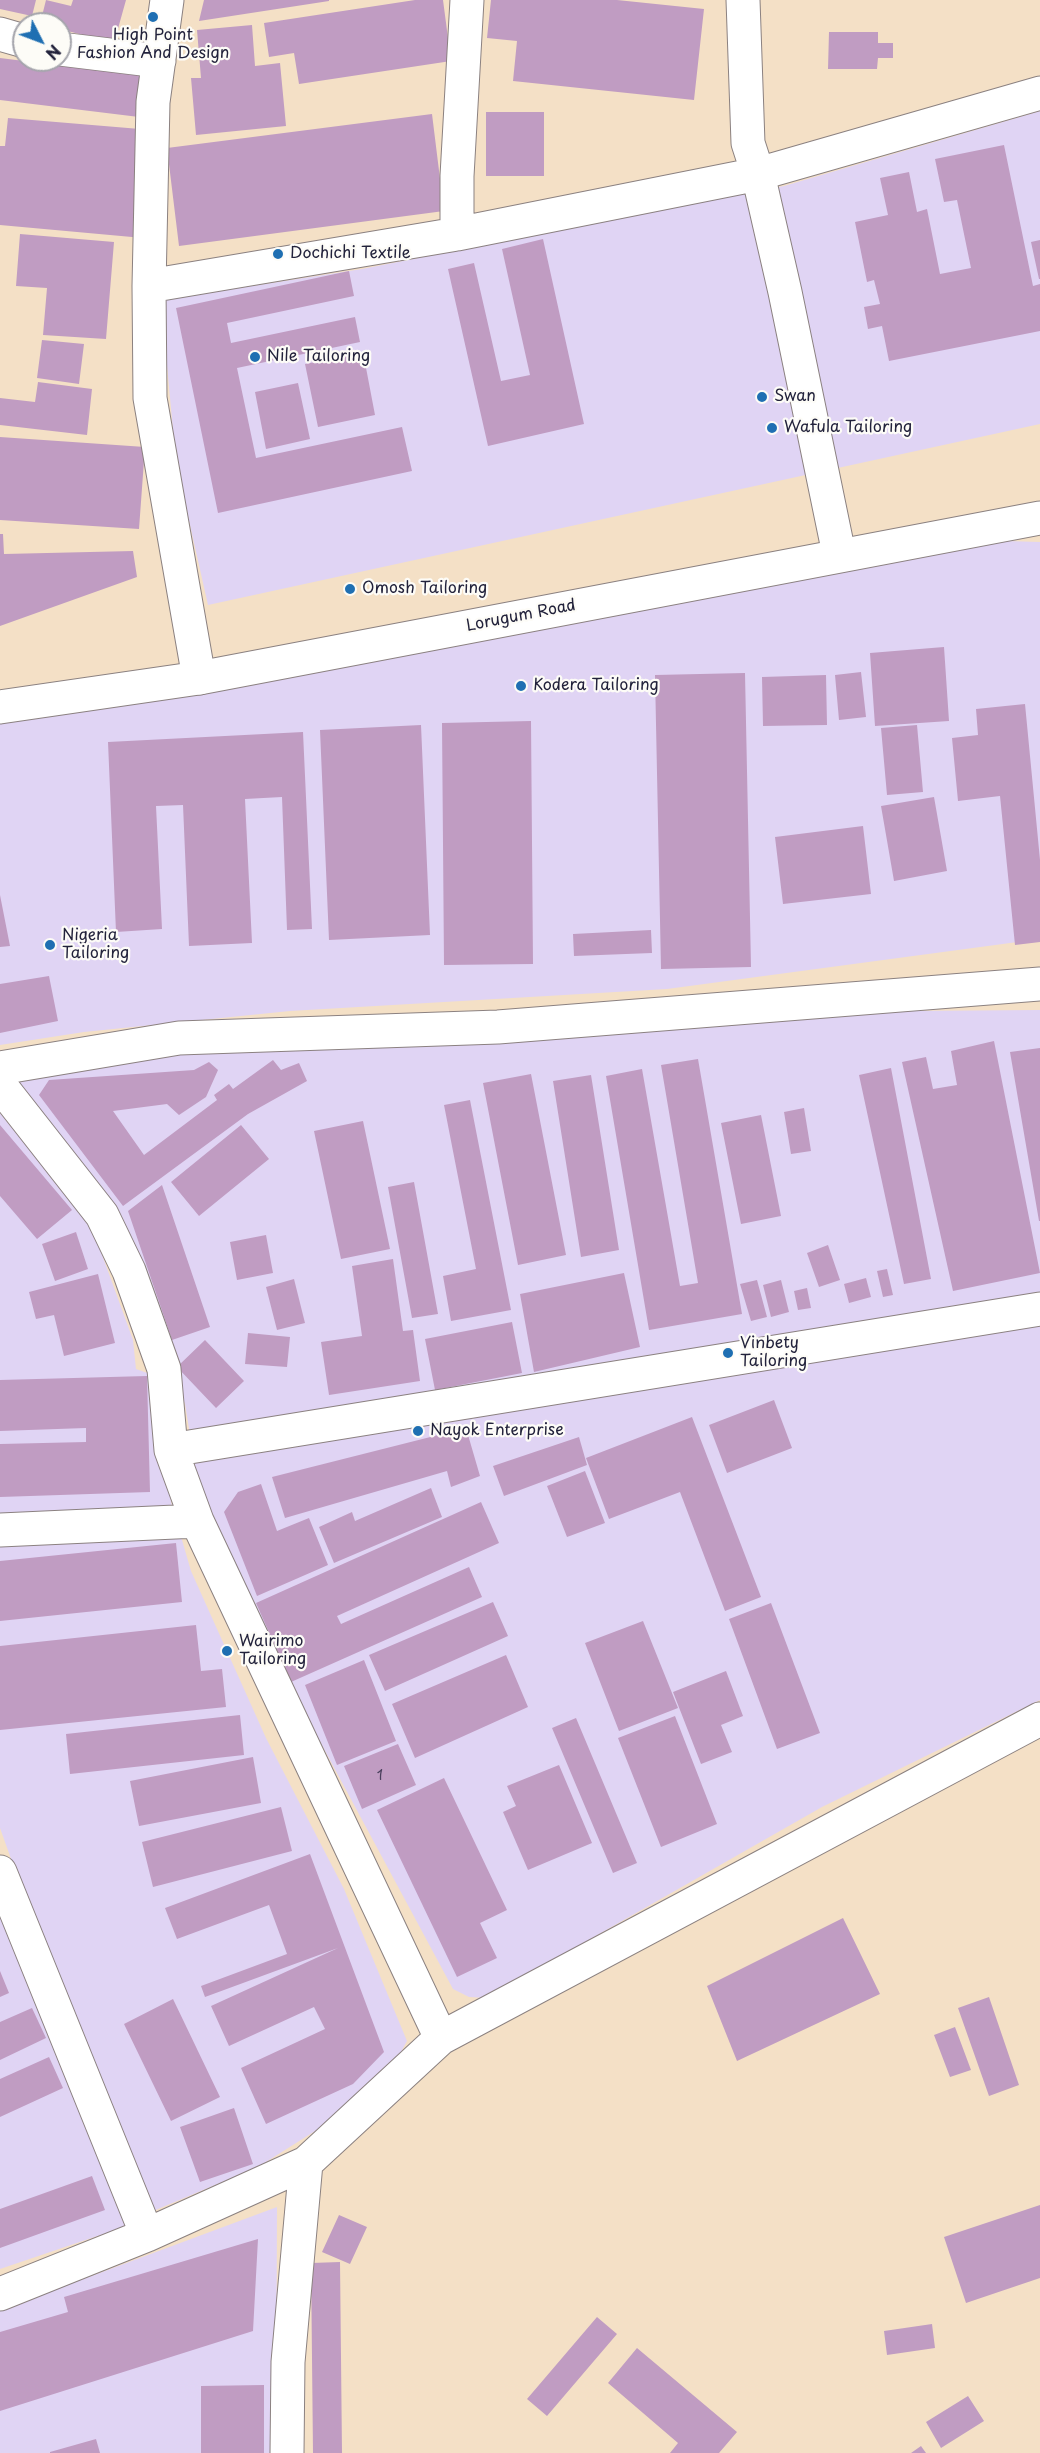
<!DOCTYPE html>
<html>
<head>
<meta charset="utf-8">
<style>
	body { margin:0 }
	#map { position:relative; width:1040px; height:2453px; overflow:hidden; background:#f4e0c6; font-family:"Playpen Sans",sans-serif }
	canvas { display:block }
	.north { position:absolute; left:12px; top:12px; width:60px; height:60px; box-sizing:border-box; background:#fdfcf7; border:2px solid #a5a5ac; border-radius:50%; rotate:132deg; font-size:16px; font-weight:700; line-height:24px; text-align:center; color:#22223b }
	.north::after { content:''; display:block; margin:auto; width:21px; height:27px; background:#1f6fb2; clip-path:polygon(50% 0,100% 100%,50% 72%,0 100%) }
</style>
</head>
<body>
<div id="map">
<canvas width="1040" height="2453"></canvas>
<div class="north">N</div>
</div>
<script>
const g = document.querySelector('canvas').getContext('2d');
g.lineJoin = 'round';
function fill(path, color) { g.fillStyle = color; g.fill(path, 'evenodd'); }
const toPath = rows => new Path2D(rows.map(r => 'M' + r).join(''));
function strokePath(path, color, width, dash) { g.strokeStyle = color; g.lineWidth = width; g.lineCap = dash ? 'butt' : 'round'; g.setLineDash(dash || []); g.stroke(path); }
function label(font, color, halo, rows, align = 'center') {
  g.font = font + ' "Playpen Sans",sans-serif'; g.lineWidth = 4.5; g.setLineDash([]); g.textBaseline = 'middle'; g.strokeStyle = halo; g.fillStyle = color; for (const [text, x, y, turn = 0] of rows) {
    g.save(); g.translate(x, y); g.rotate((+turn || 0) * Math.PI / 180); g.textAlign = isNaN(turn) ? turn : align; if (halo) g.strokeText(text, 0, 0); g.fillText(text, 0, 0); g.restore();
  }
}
fill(toPath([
	[1040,111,1040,424,208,605,176,463,161,300,362,269,784,186],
	[1006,541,1040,542,1040,939,667,989,290,1011,84,1032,0,1045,0,697],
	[1040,1010,1040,1700,822,1807,487,1998,469,1997,453,1989,310,1723,197,1504,196,1472,185,1404,138,1272,14,1077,164,1055,903,1011],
	[0,1113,92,1227,133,1340,136,1369,153,1375,171,1502,191,1571,266,1738,344,1889,407,2041,390,2072,350,2109,258,2167,139,2217,0,1828],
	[0,1906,130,2225,0,2269],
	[277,2207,276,2453,0,2453,0,2310]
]), '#e0d4f4');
fill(toPath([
	[0,0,36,0,32,16,0,9],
	[46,0,71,6,73,0,126,0,114,43,60,29,60,24,40,24],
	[204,0,329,0,329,1,199,21],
	[415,0,443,0,451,61,299,84,294,53,269,57,264,23],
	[491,0,617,0,704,9,694,100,513,81,517,41,487,38],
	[252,25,255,66,280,63,286,126,196,135,191,78,201,78,197,30],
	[829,32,878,32,878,43,893,43,893,58,878,58,877,69,828,69],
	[0,58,144,76,139,117,0,100],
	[486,112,544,112,544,176,486,176],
	[432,114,444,211,179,246,167,148],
	[8,118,164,131,154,239,0,225,0,146,5,146],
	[1004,145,1033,286,1040,284,1040,331,889,361,882,326,868,329,864,307,880,304,874,280,867,282,855,222,888,215,880,178,909,172,917,212,927,209,940,274,971,268,957,200,944,202,935,159],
	[20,234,114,242,106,339,43,335,47,288,16,286],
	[543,239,584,424,488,446,448,269,474,263,501,381,530,375,502,249],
	[1040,240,1040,279,1039,279,1031,242],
	[349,271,354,296,227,323,231,343,355,317,360,342,237,368,256,458,402,427,412,471,218,513,176,308],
	[42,340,84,344,79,384,37,378],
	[363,352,375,415,318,427,305,364],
	[38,382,92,389,87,435,0,425,0,398,35,402],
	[298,383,310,439,266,449,255,392],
	[0,437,145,447,139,529,0,520],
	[0,534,3,534,4,554,133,551,137,577,0,626],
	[944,647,949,721,875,726,870,653],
	[861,672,866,717,839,720,835,675],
	[745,673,751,967,661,969,655,675],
	[826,675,827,725,763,726,762,677],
	[1025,704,1040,860,1040,942,1015,945,1000,796,958,801,952,738,978,735,976,709],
	[531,721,533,964,444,965,442,723],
	[421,725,430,935,329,940,320,730],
	[917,725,923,792,887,795,881,728],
	[303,732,312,929,287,930,282,797,245,799,252,943,189,946,183,805,156,806,162,929,116,932,108,742],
	[934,797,947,871,894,881,881,806],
	[863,826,871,894,783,904,775,837],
	[0,895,10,946,0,947],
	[651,930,652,953,574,956,573,934],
	[49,976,58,1021,0,1033,0,984],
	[994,1041,1040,1273,953,1291,902,1062,926,1057,933,1089,957,1085,951,1051],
	[1040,1048,1040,1221,1039,1221,1010,1052],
	[698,1059,742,1314,649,1330,606,1076,642,1069,680,1286,698,1283,661,1065],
	[273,1060,281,1070,299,1063,307,1081,248,1114,123,1206,39,1095,49,1080,194,1070,209,1062,218,1070,206,1097,179,1115,167,1104,113,1111,144,1155,217,1100,214,1095,229,1084,233,1089],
	[891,1068,931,1279,904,1284,859,1075],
	[531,1074,566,1255,518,1265,483,1083],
	[591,1075,619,1250,581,1257,553,1081],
	[470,1100,511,1310,451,1321,443,1276,476,1269,444,1105],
	[804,1108,811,1151,791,1154,784,1112],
	[761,1115,781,1216,741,1224,721,1123],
	[363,1121,390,1249,341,1259,314,1131],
	[0,1125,72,1210,37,1239,0,1196],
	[241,1125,269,1159,199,1216,171,1182],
	[414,1182,438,1314,412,1318,388,1187],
	[162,1185,210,1327,172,1340,128,1211],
	[76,1232,88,1269,55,1281,42,1244],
	[266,1235,273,1273,237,1280,230,1242],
	[828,1245,840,1280,819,1287,807,1253],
	[393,1259,403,1331,413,1330,420,1381,329,1395,321,1342,362,1336,352,1266],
	[887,1269,893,1295,883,1297,877,1271],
	[624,1273,640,1347,534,1372,520,1294],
	[98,1274,115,1343,64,1356,54,1315,36,1319,29,1292],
	[866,1278,871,1297,849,1303,844,1284],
	[294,1279,305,1323,277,1330,266,1287],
	[757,1280,767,1317,751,1321,740,1284],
	[781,1280,789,1312,771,1317,763,1285],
	[807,1288,811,1308,798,1310,794,1291],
	[512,1322,522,1373,435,1390,425,1339],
	[248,1333,290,1337,287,1367,245,1364],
	[205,1340,244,1381,216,1408,177,1367],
	[147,1376,150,1492,0,1497,0,1444,86,1442,86,1428,0,1431,0,1380],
	[774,1400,792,1448,727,1473,709,1425],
	[692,1417,761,1597,725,1611,680,1492,609,1519,586,1458],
	[466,1428,480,1476,451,1487,447,1471,285,1518,272,1477],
	[579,1437,587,1465,504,1496,493,1466],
	[585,1471,605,1523,567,1537,547,1486],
	[261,1484,277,1531,309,1518,328,1565,257,1596,224,1512,238,1492],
	[431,1488,442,1517,334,1563,319,1527,352,1512,355,1521],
	[481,1502,499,1543,337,1616,341,1624,469,1567,482,1597,291,1682,256,1603],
	[176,1543,182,1602,0,1621,0,1561],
	[493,1602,508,1636,385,1691,369,1655],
	[771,1603,820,1733,777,1749,729,1619],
	[643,1621,678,1708,619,1731,585,1643],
	[196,1625,201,1671,222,1669,226,1707,0,1730,0,1646],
	[506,1655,528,1707,415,1758,392,1704],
	[364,1660,396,1741,337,1765,305,1685],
	[726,1671,743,1716,721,1725,732,1752,701,1764,673,1692],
	[240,1715,244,1755,70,1774,66,1734],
	[675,1716,717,1824,661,1847,618,1738],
	[576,1718,637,1863,613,1873,552,1728],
	[398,1744,416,1785,362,1809,344,1766],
	[253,1757,261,1803,139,1826,130,1781],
	[559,1765,592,1843,528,1870,503,1812,516,1806,507,1786],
	[444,1778,507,1910,480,1923,497,1958,457,1977,377,1810],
	[281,1807,292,1851,153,1887,142,1842],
	[310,1854,384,2052,353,2084,266,2124,241,2068,325,2029,314,2007,229,2046,211,2006,338,1948,205,1997,201,1986,287,1954,269,1905,177,1939,165,1908],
	[843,1918,880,1994,737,2061,707,1986],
	[0,1971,9,1993,0,1997],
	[989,1997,1019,2085,989,2096,958,2008],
	[173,1999,220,2097,171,2121,124,2024],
	[32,2008,46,2038,0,2060,0,2022],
	[955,2027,971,2070,950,2077,934,2035],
	[49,2057,63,2088,0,2117,0,2079],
	[234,2108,253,2164,200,2182,180,2127],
	[92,2176,105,2210,0,2248,0,2209],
	[1040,2205,1040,2278,966,2303,944,2237],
	[339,2215,367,2227,350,2264,322,2252],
	[258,2239,253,2331,0,2411,0,2332,68,2312,64,2297],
	[340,2262,342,2453,313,2453,311,2263],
	[597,2317,617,2334,547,2416,527,2399],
	[932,2324,935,2348,887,2355,884,2331],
	[637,2348,737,2432,719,2453,670,2453,678,2443,608,2383],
	[264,2385,264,2453,201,2453,201,2386],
	[968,2396,984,2421,941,2448,926,2422],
	[96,2439,100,2453,50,2453,50,2452],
	[921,2446,926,2453,911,2453]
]), '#c09cc2');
const street = toPath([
	[167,0,153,102,149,286,150,398,199,678],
	[743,0,748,143,758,174,785,292,839,554],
	[0,34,24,41],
	[60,49,159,61],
	[457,234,457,176,467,0],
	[149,286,457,234,758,174,1040,93],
	[0,1068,179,1038,498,1027,1040,984],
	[0,1085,102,1215,129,1271,164,1369,171,1450,197,1521,441,2038],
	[171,1450,1040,1309],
	[0,1530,197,1521],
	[0,1872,147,2235],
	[0,2294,147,2235,306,2163,441,2038,1040,1719],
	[287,2453,288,2362,306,2163]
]);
const secondary = toPath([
	[0,707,199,678,1040,518]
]);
strokePath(street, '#8b8180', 35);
strokePath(secondary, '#8b8180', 35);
strokePath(street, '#fff', 33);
strokePath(secondary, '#fff', 33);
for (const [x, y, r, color] of [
	[153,17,6,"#1f6fb2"],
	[278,254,6,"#1f6fb2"],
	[255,357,6,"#1f6fb2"],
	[762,397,6,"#1f6fb2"],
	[772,428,6,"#1f6fb2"],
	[350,589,6,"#1f6fb2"],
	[521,686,6,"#1f6fb2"],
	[50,945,6,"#1f6fb2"],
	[728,1353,6,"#1f6fb2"],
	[418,1431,6,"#1f6fb2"],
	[227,1651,6,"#1f6fb2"]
]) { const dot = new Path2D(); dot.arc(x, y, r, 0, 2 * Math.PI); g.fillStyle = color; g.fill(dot); strokePath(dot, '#fdfcf7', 2); }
label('14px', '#4a405d', null, [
	["1",380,1776]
]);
label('16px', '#22223b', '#fdfcf7', [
	["High Point",153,36,"center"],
	["Fashion And Design",153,54,"center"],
	["Dochichi Textile",290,254],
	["Nile Tailoring",267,357],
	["Swan",774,397],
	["Wafula Tailoring",784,428],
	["Omosh Tailoring",362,589],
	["Kodera Tailoring",533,686],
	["Nigeria",62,936],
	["Tailoring",62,954],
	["Vinbety",740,1344],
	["Tailoring",740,1362],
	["Nayok Enterprise",430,1431],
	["Wairimo",239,1642],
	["Tailoring",239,1660]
], 'left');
label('16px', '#22223b', '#fdfcf7', [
	["Lorugum Road",521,616,-11]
]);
</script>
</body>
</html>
